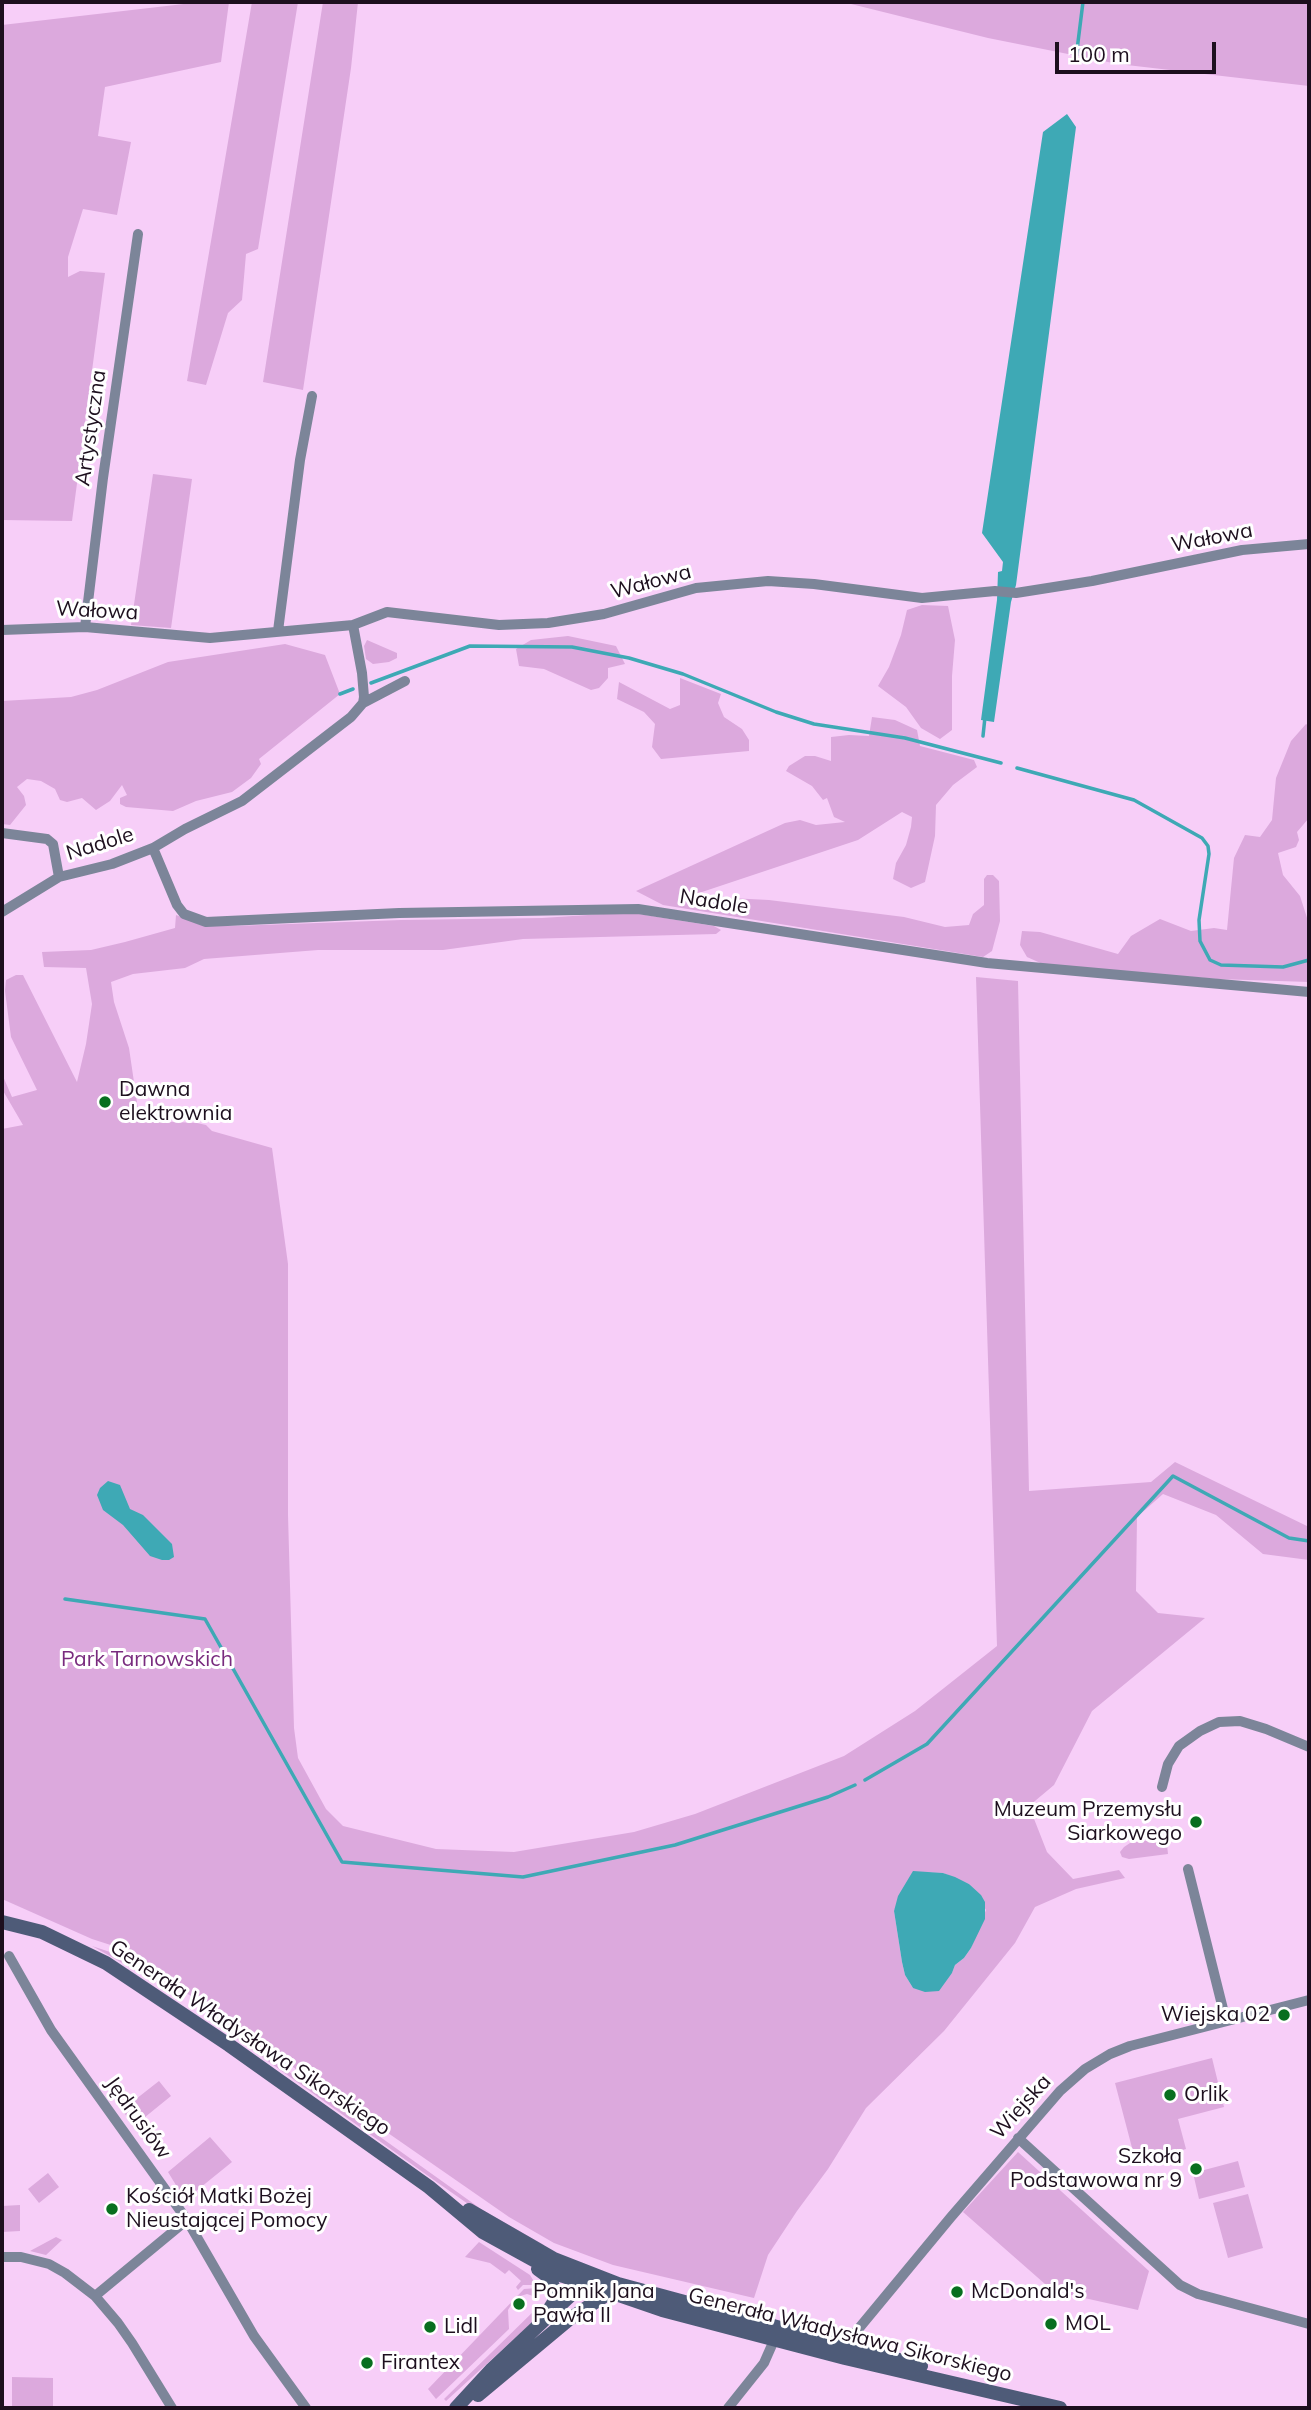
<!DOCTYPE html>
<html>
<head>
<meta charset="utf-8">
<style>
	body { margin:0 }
	#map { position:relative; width:1311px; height:2410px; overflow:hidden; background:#f7cef8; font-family:Mulish,sans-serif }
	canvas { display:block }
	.frame { position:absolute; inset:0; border:4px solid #1d0f1e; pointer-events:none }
	.scale { position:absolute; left:1055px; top:42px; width:161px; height:32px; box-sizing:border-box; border:4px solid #1d0f1e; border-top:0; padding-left:9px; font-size:21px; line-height:24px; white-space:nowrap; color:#1d0f1e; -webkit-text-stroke:5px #fff; paint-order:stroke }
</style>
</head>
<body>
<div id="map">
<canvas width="1311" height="2410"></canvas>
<div class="frame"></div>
<div class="scale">100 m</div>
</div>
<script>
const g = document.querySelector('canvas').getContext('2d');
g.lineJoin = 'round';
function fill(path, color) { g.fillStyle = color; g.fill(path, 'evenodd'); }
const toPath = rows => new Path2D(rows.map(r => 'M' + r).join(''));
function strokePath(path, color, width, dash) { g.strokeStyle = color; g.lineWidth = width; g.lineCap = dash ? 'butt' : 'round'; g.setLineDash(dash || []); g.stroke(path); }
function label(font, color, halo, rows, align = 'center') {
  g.font = font + ' Mulish,sans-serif'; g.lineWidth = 6; g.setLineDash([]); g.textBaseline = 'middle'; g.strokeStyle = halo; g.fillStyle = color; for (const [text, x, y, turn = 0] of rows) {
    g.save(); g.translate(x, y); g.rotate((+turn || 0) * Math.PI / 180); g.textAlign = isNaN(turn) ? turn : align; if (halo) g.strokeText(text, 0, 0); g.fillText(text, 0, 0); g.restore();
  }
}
fill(toPath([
	[201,2,229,2,221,62,105,87,98,136,131,142,117,215,83,209,68,257,68,277,80,271,105,273,72,521,2,520,2,25],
	[252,2,298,2,258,249,246,254,242,300,228,313,206,385,187,381],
	[323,2,358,2,351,68,303,390,263,382],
	[843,2,1309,2,1309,86,1118,64,988,38],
	[153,474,192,479,171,628,131,625],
	[922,605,948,606,955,640,952,676,952,730,940,739,921,728,906,707,878,686,889,667,901,635,907,610],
	[568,636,616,646,625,664,608,668,608,678,599,688,591,690,544,669,519,666,516,649,531,640],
	[367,640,397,653,397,658,389,662,373,664,366,659,364,646],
	[285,644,325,655,340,694,259,759,261,764,251,778,232,792,196,801,173,811,126,807,120,804,120,798,127,795,122,785,110,801,96,810,82,798,67,802,60,800,55,789,41,781,27,779,17,787,24,796,26,805,10,825,2,824,2,701,71,697,97,690,168,662],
	[680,678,721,694,718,703,724,717,742,729,749,740,749,751,661,759,652,747,655,724,644,712,617,699,619,682,670,709,680,705],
	[872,717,895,720,917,730,920,746,974,760,977,767,953,785,936,805,935,836,925,882,911,888,893,879,896,863,906,845,911,827,912,817,902,812,858,840,690,896,769,900,904,917,945,927,969,925,973,914,984,905,984,879,987,875,993,875,999,881,1000,921,992,951,983,957,663,905,636,891,785,823,800,820,816,825,845,822,834,817,827,798,823,800,812,786,786,771,789,766,805,756,815,756,831,761,831,737,849,735,869,736],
	[1306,724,1309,726,1309,818,1297,832,1299,840,1296,847,1278,853,1283,875,1300,896,1309,924,1309,982,1217,979,1045,965,1027,957,1020,945,1022,931,1040,932,1118,954,1131,936,1160,919,1191,931,1214,928,1227,930,1234,858,1245,835,1260,837,1272,820,1276,778,1291,741],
	[619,913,639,914,714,926,721,930,716,934,523,939,443,950,318,950,204,959,185,968,133,974,111,982,114,1002,129,1048,140,1123,153,1121,197,1123,206,1125,212,1131,272,1148,288,1264,288,1515,294,1728,298,1758,326,1809,343,1826,436,1849,514,1852,634,1832,695,1814,844,1756,915,1711,997,1646,976,977,1018,981,1029,1491,1151,1482,1175,1462,1309,1527,1309,1560,1263,1554,1216,1515,1163,1494,1137,1517,1136,1591,1158,1613,1205,1618,1092,1711,1054,1785,1029,1806,1047,1852,1073,1879,1119,1870,1125,1878,1076,1889,1035,1907,1015,1943,944,2031,866,2108,828,2169,797,2211,768,2255,754,2298,613,2265,554,2243,509,2217,123,1949,92,1939,2,1899,2,1129,23,1125,2,1089,2,1074,12,1097,37,1090,11,1037,5,991,6,980,16,975,23,975,77,1082,86,1044,92,1004,86,968,44,967,42,952,91,950,125,942,175,928,176,915,201,925,233,926,401,920,542,918],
	[913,1872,943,1873,969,1884,986,1910,971,1948,964,1958,955,1965,952,1973,913,1988,905,1975,902,1962,894,1911],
	[1150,1840,1167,1845,1168,1854,1129,1859,1122,1857,1120,1852,1124,1847,1130,1843],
	[92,1946,113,1953,168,1987,149,1978],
	[204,2011,481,2209,544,2245,543,2249,481,2213,438,2183,223,2029],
	[1212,2058,1224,2107,1178,2119,1186,2149,1136,2163,1115,2083],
	[159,2081,171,2096,134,2126,122,2110],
	[210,2137,232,2162,185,2200,168,2172],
	[1018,2152,1149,2271,1138,2310,1053,2291,963,2212],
	[1238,2161,1245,2187,1199,2199,1193,2173],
	[48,2173,59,2187,39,2203,28,2189],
	[1248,2194,1263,2248,1228,2258,1213,2203],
	[20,2205,20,2231,2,2232,2,2206],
	[56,2237,64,2241,62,2240,46,2255,30,2251],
	[479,2242,530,2275,536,2285,523,2285,518,2290,516,2287,521,2281,509,2270,505,2274,490,2263,465,2257],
	[537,2288,540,2293,536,2297,527,2294,517,2297,513,2302,508,2310,509,2329,436,2399,428,2389,524,2289],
	[539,2306,545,2307,537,2318,446,2401,444,2399],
	[12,2377,53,2378,53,2408,12,2408]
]), '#dca9dd');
fill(toPath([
	[1067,114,1076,127,1016,585,1011,602,994,722,981,720,997,600,998,572,1002,571,1003,562,982,533,1043,132],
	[108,1481,120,1485,130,1509,143,1515,172,1544,174,1557,169,1560,162,1560,150,1556,123,1525,103,1510,97,1495,100,1488],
	[913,1871,943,1873,955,1877,969,1884,981,1895,985,1902,985,1919,971,1948,964,1958,955,1965,952,1973,939,1991,925,1992,913,1988,905,1975,902,1962,894,1911,898,1896]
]), '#3ea9b5');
strokePath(toPath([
	[1076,58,1083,2],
	[371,683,470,646,572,647,629,658,683,674,776,712,814,724,905,738,1001,763],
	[340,694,353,689],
	[983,736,985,717],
	[1017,768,1134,800,1202,838,1208,846,1209,854,1199,920,1200,941,1210,960,1221,965,1283,967,1309,960],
	[65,1599,205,1619,342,1862,523,1877,675,1845,828,1797,855,1785],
	[865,1780,927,1744,1173,1476,1289,1538,1309,1541]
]), '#3ea9b5', 3.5);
strokePath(toPath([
	[85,627,103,478,138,234],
	[2,630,85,627,210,638,353,625,387,612,499,625,548,623,604,614,696,588,768,581,814,584,922,598,995,591,1016,593,1092,581,1242,550,1309,544],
	[278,631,300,460,312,396],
	[363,703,405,681],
	[2,833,47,839,53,844,59,877],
	[153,848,177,905,184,914,206,922,399,913,638,909,987,963,1309,992],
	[2,912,59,877,112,864,153,848,185,829,242,801,351,717,363,703,364,697,362,673,353,625],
	[1162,1787,1168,1764,1179,1746,1200,1731,1219,1722,1240,1721,1266,1729,1309,1747],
	[1188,1869,1226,2021],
	[9,1956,51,2030,187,2220,254,2336,306,2408],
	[1018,2138,1180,2285,1198,2294,1309,2324],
	[2,2257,21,2257,49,2264,65,2273,95,2296,118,2323,132,2343,172,2408],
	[95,2296,187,2220],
	[847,2352,855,2333,951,2217,1060,2091,1085,2069,1110,2054,1130,2046,1309,2000],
	[728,2408,764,2363,775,2338]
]), '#7c8599', 10);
strokePath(toPath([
	[2,1922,42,1932,106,1963,229,2045,429,2187,483,2232,563,2276,662,2310,845,2358,1060,2408],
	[469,2210,554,2259,618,2284,921,2366],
	[538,2269,549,2277,554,2289,554,2302,547,2313],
	[478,2395,568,2320,609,2293],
	[456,2408,492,2369,589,2278]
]), '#4e5b78', 14);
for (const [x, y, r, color] of [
	[105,1102,7,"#086f1f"],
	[1196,1822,7,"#086f1f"],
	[1284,2015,7,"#086f1f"],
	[1170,2095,7,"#086f1f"],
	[1196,2169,7,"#086f1f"],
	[112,2209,7,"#086f1f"],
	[957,2292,7,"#086f1f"],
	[519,2304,7,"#086f1f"],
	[1051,2324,7,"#086f1f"],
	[430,2327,7,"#086f1f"],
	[367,2363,7,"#086f1f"]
]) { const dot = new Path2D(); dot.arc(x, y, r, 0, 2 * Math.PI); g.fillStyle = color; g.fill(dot); strokePath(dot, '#fff', 2.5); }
label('21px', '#1d0f1e', '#fff', [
	["Artystyczna",91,428,-82],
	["Wałowa",1212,538,-11],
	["Wałowa",651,582,-15],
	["Wałowa",97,611,3],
	["Nadole",100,844,-17],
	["Nadole",714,902,9],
	["Generała Władysława Sikorskiego",250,2038,34],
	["Wiejska",1021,2107,-48],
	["Jędrusiów",138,2118,54],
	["Generała Władysława Sikorskiego",850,2335,14]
]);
label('21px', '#1d0f1e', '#fff', [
	["Dawna",119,1090],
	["elektrownia",119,1114],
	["Muzeum Przemysłu",1182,1810,"right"],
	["Siarkowego",1182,1834,"right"],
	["Wiejska 02",1270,2015,"right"],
	["Orlik",1184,2095],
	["Szkoła",1182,2157,"right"],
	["Podstawowa nr 9",1182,2181,"right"],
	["Kościół Matki Bożej",126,2197],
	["Nieustającej Pomocy",126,2221],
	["Pomnik Jana",533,2292],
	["Pawła II",533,2316],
	["McDonald's",971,2292],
	["MOL",1065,2324],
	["Lidl",444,2327],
	["Firantex",381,2363]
], 'left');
label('21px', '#792b7e', '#fff', [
	["Park Tarnowskich",147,1660]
]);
</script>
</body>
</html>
